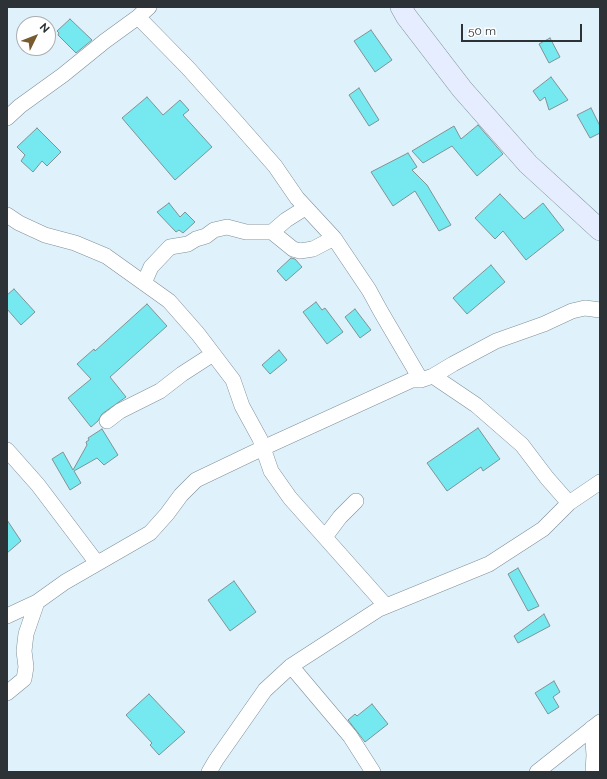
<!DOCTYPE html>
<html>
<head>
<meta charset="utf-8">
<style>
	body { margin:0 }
	#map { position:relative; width:607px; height:779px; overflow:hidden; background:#dff1fb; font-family:Raleway,sans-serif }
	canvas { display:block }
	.frame { position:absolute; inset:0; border:8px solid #2c3236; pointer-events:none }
	.north { position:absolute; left:16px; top:16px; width:40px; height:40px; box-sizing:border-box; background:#fff; border:1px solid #abadaf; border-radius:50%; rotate:47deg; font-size:11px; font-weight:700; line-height:16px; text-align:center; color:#2c3236 }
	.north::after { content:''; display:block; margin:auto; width:14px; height:18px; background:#785c2f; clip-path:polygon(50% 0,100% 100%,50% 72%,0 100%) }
	.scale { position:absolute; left:461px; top:24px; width:121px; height:18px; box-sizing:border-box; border:2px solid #2c3236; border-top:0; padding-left:5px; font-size:12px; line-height:14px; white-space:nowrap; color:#2c3236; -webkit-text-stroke:3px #fff; paint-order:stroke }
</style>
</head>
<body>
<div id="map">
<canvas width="607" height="779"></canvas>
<div class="frame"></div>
<div class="north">N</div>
<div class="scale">50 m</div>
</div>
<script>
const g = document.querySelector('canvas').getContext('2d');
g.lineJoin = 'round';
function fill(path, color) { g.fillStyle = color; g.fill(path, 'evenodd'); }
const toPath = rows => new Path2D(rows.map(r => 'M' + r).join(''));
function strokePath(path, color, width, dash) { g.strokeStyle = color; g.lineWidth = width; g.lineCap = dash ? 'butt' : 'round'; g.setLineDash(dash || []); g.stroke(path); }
const building = toPath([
	[70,19,92,40,76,53,58,35,59,33,57,31,70,19],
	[371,30,392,60,375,72,354,41,371,30],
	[550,38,560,57,549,63,539,44,550,38],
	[551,77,568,100,549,110,545,97,540,101,533,91,551,77],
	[359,88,379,120,369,126,349,95,359,88],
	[147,97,163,115,180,100,189,110,183,115,212,147,175,180,122,118,147,97],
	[591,108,600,126,600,133,590,138,577,115,591,108],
	[478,125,503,154,477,176,452,146,423,163,412,151,454,126,461,139,478,125],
	[37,128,61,152,47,166,42,161,33,172,21,161,25,155,17,147,37,128],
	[408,153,417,167,412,170,427,185,451,225,439,231,415,191,393,206,371,172,408,153],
	[500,194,524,219,543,203,564,230,526,260,503,231,495,239,475,218,500,194],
	[169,203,180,217,185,212,195,222,183,233,179,230,176,232,157,212,169,203],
	[291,258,295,259,302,267,286,281,277,271,291,258],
	[491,265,505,282,467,314,453,298,491,265],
	[14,289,35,312,21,325,7,309,7,295,14,289],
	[316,302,322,310,325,308,343,332,327,344,303,312,316,302],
	[147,304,167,326,110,377,126,397,102,414,98,421,91,427,68,398,91,379,77,364,94,349,95,351,147,304],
	[355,309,371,330,360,338,345,317,355,309],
	[279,350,287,360,270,374,262,365,279,350],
	[478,428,500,459,483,471,481,467,447,491,427,463,478,428],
	[102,429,118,455,104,465,97,458,74,471,81,483,70,490,52,459,63,452,73,470,87,445,86,442,89,440,88,438,102,429],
	[7,520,21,541,7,553,7,520],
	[518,568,539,606,528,611,508,574,518,568],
	[234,581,256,612,230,631,208,600,234,581],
	[544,614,550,626,518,643,514,636,544,614],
	[554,681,560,692,553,697,559,707,548,714,535,693,554,681],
	[149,694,185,732,159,755,150,745,152,743,126,715,149,694],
	[372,704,388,724,365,742,348,720,355,714,357,716,372,704]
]);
fill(building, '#76e8f0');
strokePath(building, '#7f9394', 1);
const street = toPath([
	[138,17,188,68,231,116,275,166,297,198,334,238,369,290,381,312,421,380],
	[7,118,20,106,63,75,105,41,138,17,149,7],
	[7,215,19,223,45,235,75,243,106,256,169,301,198,334,233,380,242,406,260,439,271,471,290,498,386,606],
	[272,232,286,220,305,208],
	[144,283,151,267,170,247,188,244,196,239,206,236,214,230,227,227,246,232,272,232,293,249,300,251,313,249,334,238],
	[433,376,453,364,496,341,544,324,572,311,585,308,600,310],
	[107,421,120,411,160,391,182,374,213,354],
	[7,450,38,485,97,563],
	[325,537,340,517,356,501],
	[7,616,37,602,65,582,150,533,167,514,181,495,196,480,263,448,412,380,421,380,433,376,476,405,522,445,547,478,569,503],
	[291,666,350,736,373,772],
	[7,693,24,679,26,667,24,651,26,634,37,602],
	[592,728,594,755,593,772],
	[209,772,216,760,265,690,291,666,379,609,489,564,543,529,569,503,600,482],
	[537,772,600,722]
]);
const secondary = toPath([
	[401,7,406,16,462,89,528,164,600,230]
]);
strokePath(street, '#7f8f98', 16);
strokePath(secondary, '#7f8f98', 22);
strokePath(street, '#fff', 15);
strokePath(secondary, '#e5edfe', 21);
</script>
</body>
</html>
